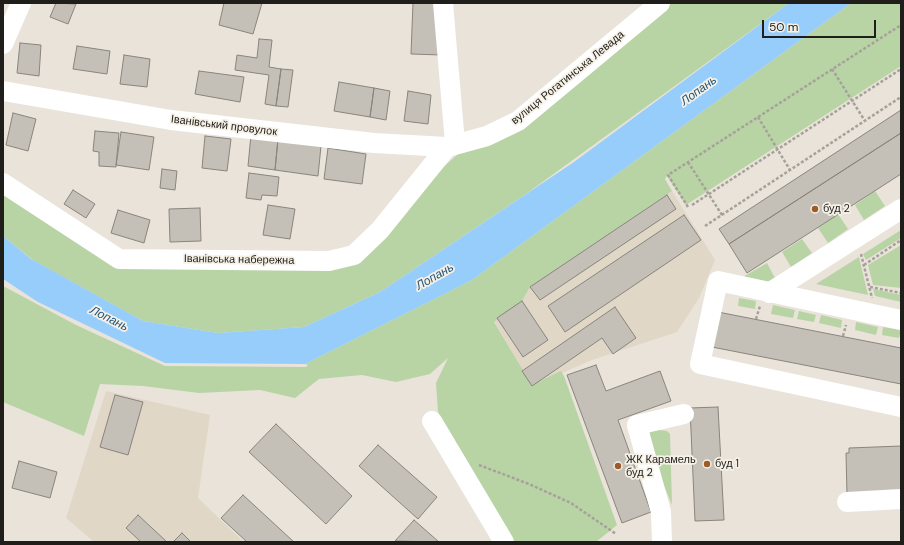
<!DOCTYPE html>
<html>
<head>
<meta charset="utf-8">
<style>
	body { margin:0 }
	#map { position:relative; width:904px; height:545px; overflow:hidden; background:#e9e3da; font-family:"DM Sans",sans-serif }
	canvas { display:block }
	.frame { position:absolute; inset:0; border:4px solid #201e1b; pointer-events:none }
	.scale { position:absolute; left:762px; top:20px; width:114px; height:18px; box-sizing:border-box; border:2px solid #201e1b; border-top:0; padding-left:5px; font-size:12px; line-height:14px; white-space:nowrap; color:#201e1b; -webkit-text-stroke:3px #f6f1e7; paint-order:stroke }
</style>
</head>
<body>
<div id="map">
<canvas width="904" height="545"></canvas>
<div class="frame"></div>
<div class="scale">50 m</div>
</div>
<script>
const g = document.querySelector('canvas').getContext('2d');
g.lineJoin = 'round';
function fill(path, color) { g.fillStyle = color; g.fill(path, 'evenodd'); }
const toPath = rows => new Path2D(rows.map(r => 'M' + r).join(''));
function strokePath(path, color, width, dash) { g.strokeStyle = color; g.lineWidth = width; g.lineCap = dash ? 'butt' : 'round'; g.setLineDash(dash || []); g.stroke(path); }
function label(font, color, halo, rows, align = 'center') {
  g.font = font + ' "DM Sans",sans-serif'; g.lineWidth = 3.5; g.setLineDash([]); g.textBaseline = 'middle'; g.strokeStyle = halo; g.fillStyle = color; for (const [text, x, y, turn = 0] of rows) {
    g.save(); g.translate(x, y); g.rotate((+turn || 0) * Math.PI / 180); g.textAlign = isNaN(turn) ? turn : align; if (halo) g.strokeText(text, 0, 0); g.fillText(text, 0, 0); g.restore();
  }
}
fill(toPath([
	[672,191,715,260,699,298,677,332,592,360,532,386,494,321,522,301,530,287],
	[106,391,210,415,198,498,244,542,94,542,66,518]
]), '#e1d7c7');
fill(toPath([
	[671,3,789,3,526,194,380,292,304,327,218,333,143,321,34,261,3,236,3,185,118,260,354,255,421,187,467,146],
	[851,3,901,3,901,66,686,205,667,176,665,179,672,191,530,287,522,301,494,322,532,385,561,371,564,376,617,525,596,542,513,542,453,448,438,412,436,383,448,358,430,374,396,382,362,375,319,379,295,398,260,390,199,393,143,386,100,384,84,436,3,402,3,286,76,325,165,366,306,367,308,365,305,364,472,280],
	[875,191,885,206,864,220,855,205],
	[838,214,848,229,828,243,818,228],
	[901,230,901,238,866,260,863,254],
	[802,239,812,253,791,267,782,252],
	[901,245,901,288,873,285,868,265],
	[859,257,868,295,816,284],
	[767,263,775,278,766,283,743,277],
	[873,289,901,295,901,302,875,296],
	[739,298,756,301,755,309,738,306],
	[773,305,795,310,793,318,771,314],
	[799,311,816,315,814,322,797,319],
	[821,315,842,320,841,328,819,323],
	[856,322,878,327,876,335,855,330],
	[883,327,901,330,899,338,882,335],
	[659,430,667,431,670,434,672,505,660,476,648,434,651,431]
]), '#b8d4a5');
fill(toPath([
	[789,3,851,3,472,280,305,364,165,363,38,302,3,279,3,236,31,259,143,321,218,333,304,327,380,292,574,162]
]), '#96cdfb');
const building = toPath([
	[56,3,76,4,68,24,50,17,56,3],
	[224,3,262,3,253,34,219,25,224,3],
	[413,3,441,3,442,55,411,54,413,3],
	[259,39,272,40,269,67,281,69,276,106,265,104,269,75,235,70,237,55,257,58,259,39],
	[20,43,41,45,39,76,17,73,20,43],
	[77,46,110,51,107,74,73,69,77,46],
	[124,55,150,59,147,87,120,84,124,55],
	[281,69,293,70,288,107,276,106,281,69],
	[199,71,244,77,240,102,195,94,199,71],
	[339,82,374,88,370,117,334,111,339,82],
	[374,88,390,91,386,120,370,117,374,88],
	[408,91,431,95,428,124,404,121,408,91],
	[901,110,901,133,729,244,719,229,901,110],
	[13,113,36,119,28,151,6,145,13,113],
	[95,131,119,133,116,167,99,166,99,152,93,151,95,131],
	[121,132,154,137,149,170,116,165,121,132],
	[901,133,901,174,747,273,729,244,901,133],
	[251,135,278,139,275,170,248,166,251,135],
	[205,136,231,139,227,171,202,168,205,136],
	[278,139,321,146,318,176,275,170,278,139],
	[328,148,366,154,362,184,324,179,328,148],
	[162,169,177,171,175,190,160,188,162,169],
	[249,173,279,177,277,196,262,195,261,200,246,198,249,173],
	[73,190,95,204,86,218,64,204,73,190],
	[667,195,676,209,540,300,530,287,667,195],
	[268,205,295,209,290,239,263,235,268,205],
	[200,208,201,241,170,242,169,209,200,208],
	[118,210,150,220,144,243,111,233,118,210],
	[684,215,701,240,565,332,548,306,684,215],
	[522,301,548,340,523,357,497,318,522,301],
	[615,307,636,338,613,354,602,338,532,386,522,371,615,307],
	[718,312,901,348,901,384,712,347,718,312],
	[596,365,606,391,660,371,671,401,618,420,651,512,622,523,567,375,596,365],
	[115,395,143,402,128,455,100,447,115,395],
	[718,407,724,520,695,521,690,408,718,407],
	[276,424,352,496,326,524,249,452,276,424],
	[378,445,437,497,418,519,359,466,378,445],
	[901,446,901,493,847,495,846,453,849,453,849,448,901,446],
	[19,461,57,472,50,498,12,488,19,461],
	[243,495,294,542,247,542,221,518,243,495],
	[138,515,167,542,141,542,126,528,138,515],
	[414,520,439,542,395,541,414,520],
	[182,533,191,542,173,542,182,533]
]);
fill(building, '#c5c0b7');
strokePath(building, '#89847c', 1);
strokePath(toPath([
	[832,69,865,121],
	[758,117,790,170],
	[688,162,722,215],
	[692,205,901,69],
	[688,207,668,175,901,25],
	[705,226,901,97],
	[861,254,872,298],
	[864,265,901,240],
	[870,287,901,293],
	[756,319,760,306],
	[843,336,846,325],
	[479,465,529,484,571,503,616,534]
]), '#a6a19a', 2.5, [3, 2]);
strokePath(toPath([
	[443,3,455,143],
	[3,44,21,3],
	[3,91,171,120,374,143,447,147,487,136,518,121,660,3],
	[3,183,119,259,329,261,354,255,380,230,447,147],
	[769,293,901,209],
	[901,320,718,281,700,364,901,407],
	[432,421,504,542],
	[847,502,901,499],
	[662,542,661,512,637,425,684,414]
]), '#fff', 20);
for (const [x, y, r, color] of [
	[815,209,4,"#9e5b2a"],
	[707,464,4,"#9e5b2a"],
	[618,466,4,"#9e5b2a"]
]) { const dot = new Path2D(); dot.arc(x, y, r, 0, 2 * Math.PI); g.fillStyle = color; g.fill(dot); strokePath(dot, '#f6f1e7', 1.5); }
label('11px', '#201e1b', '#f6f1e7', [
	["вулиця Рогатинська Левада",568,78,-39],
	["Іванівський провулок",224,126,7],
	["Іванівська набережна",239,260,1]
]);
label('11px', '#201e1b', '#f6f1e7', [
	["буд 2",823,209],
	["ЖК Карамель",626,460],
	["буд 2",626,473],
	["буд 1",715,464]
], 'left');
label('italic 12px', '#22557a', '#f6f1e7', [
	["Лопань",699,91,-36],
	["Лопань",435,277,-30],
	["Лопань",109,319,27]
]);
</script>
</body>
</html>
